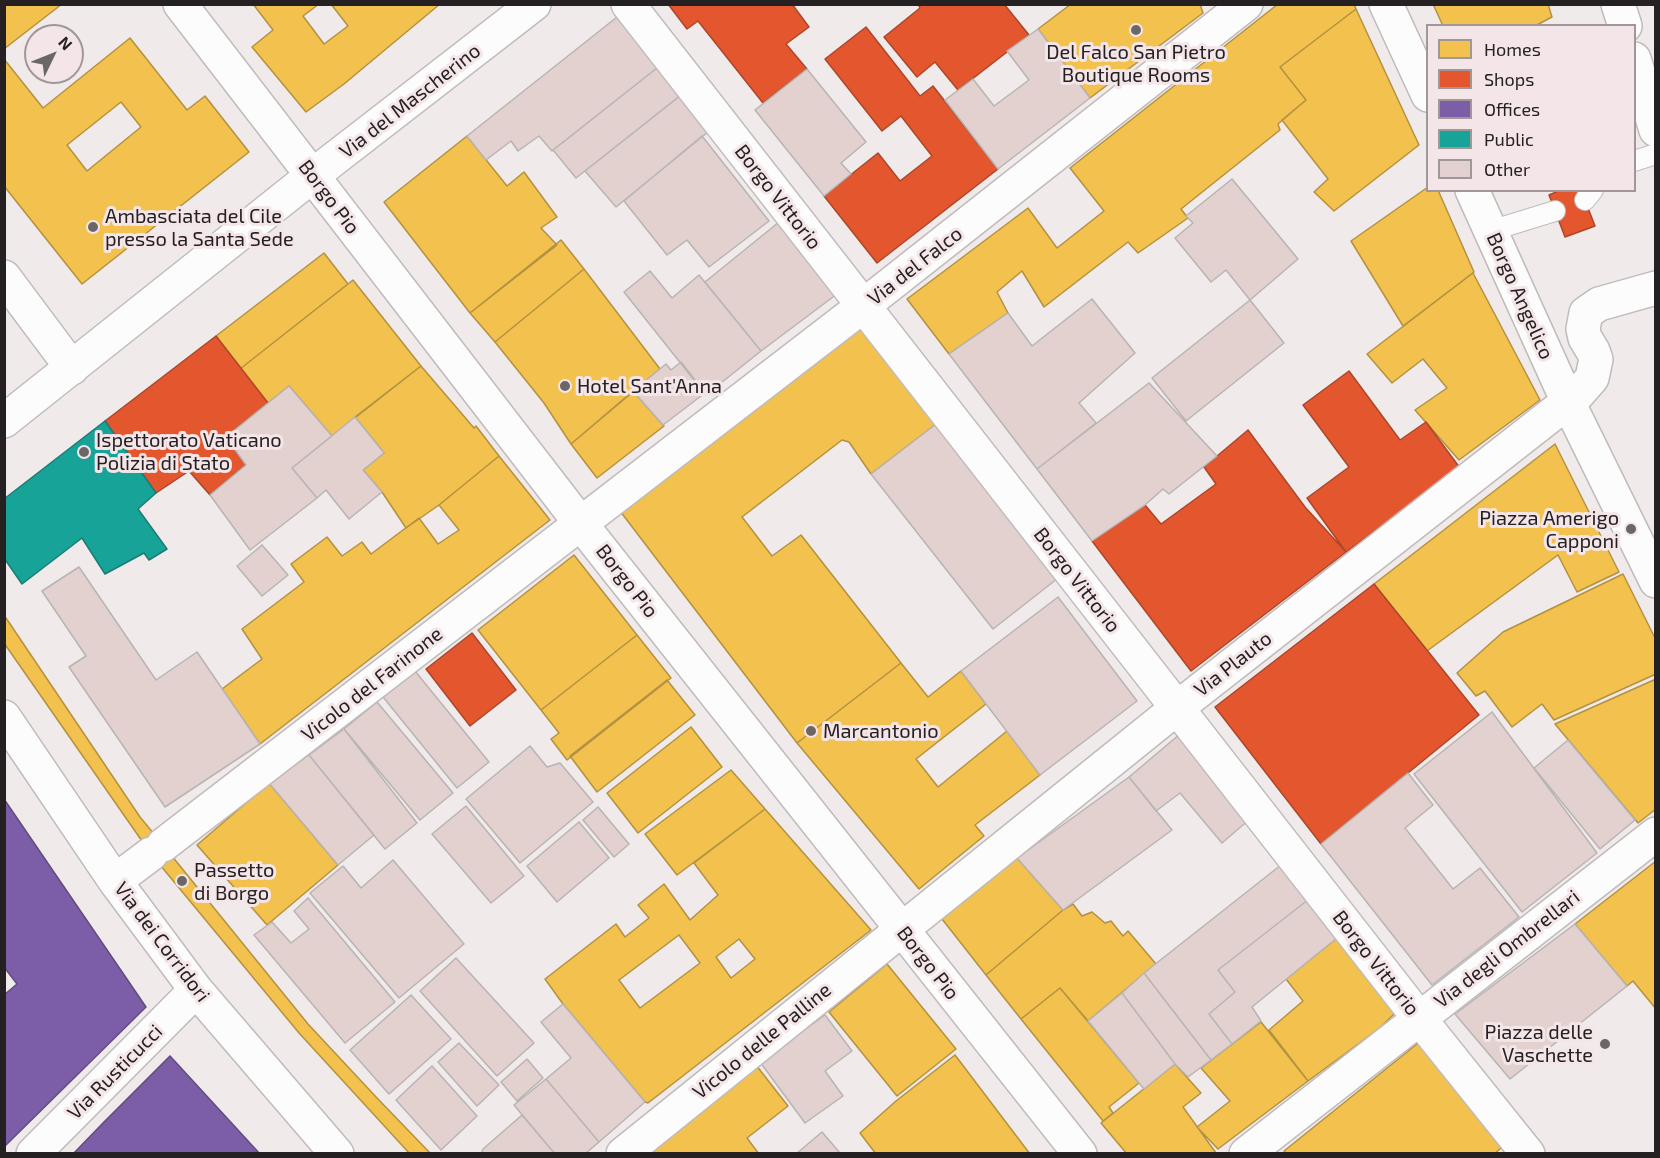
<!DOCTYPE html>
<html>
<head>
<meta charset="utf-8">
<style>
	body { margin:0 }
	#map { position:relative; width:1660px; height:1158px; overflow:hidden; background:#f0eaea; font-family:"Exo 2",sans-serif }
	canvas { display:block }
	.frame { position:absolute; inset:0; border:6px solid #252021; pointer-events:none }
	.legend { position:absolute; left:1426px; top:24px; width:210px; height:168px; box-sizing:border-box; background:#f4e6e8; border:2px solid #a19798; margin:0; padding:8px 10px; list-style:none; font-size:18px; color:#252021 }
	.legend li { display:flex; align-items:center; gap:12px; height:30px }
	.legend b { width:30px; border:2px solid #a19798 }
	.north { position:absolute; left:24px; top:24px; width:60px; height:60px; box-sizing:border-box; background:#f4e6e8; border:2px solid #a19798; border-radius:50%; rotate:47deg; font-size:16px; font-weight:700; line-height:24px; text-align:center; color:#252021 }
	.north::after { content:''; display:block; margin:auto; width:21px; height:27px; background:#6c6767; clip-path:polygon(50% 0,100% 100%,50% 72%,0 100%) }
</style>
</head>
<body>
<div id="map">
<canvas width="1660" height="1158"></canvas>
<div class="frame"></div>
<ul class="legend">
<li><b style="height:16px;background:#f2c14e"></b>Homes</li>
<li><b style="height:16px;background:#e4572e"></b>Shops</li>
<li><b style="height:16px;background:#7b5ea7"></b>Offices</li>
<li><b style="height:16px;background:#17a398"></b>Public</li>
<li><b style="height:16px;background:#e2d1ce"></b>Other</li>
</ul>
<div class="north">N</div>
</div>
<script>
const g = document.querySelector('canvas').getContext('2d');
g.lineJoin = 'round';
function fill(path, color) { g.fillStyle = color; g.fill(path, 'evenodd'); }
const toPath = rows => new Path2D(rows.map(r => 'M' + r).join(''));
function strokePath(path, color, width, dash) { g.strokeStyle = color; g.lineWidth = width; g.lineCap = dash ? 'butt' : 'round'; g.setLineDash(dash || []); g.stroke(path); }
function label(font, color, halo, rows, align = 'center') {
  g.font = font + ' "Exo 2",sans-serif'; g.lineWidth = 6; g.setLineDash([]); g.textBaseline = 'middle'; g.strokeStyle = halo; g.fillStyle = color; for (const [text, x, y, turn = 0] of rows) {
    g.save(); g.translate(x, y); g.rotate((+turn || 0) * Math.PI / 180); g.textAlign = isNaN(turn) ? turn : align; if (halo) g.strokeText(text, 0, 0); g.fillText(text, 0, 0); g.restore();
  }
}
const homes = toPath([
	[4,4,62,4,4,49,4,4],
	[253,4,319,4,303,16,324,44,348,26,331,4,440,4,344,84,306,112,252,47,273,30,253,4],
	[1071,4,1200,4,1203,13,1090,98,1038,29,1071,4],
	[1278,4,1354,4,1356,9,1280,67,1306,100,1278,124,1280,130,1181,209,1188,218,1138,253,1128,242,1044,307,1022,271,997,292,1008,313,949,354,907,299,1028,208,1057,248,1104,211,1070,168,1278,4],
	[1433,4,1548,4,1552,17,1535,26,1443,26,1433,4],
	[1356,9,1419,145,1334,211,1314,192,1328,179,1282,120,1306,100,1280,67,1356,9],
	[130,38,187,110,205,96,249,152,82,284,4,186,4,59,43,108,130,38],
	[121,102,141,127,87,171,67,145,121,102],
	[467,136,507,186,524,172,557,217,541,228,557,245,470,313,384,202,467,136],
	[1428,187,1428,190,1438,190,1474,272,1403,326,1351,241,1428,187],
	[561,240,584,269,495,342,470,313,561,240],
	[324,253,348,284,240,369,216,336,324,253],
	[584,269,660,369,571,444,544,403,495,342,584,269],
	[1473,273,1540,400,1459,460,1415,410,1447,388,1423,359,1392,383,1367,354,1473,273],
	[353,280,421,366,332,436,289,386,268,403,240,369,353,280],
	[863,321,940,421,871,474,849,442,842,440,742,517,772,556,801,535,901,663,797,743,620,511,863,321],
	[421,366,474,428,476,426,499,456,439,505,406,528,382,492,363,470,384,453,355,417,421,366],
	[633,391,664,426,597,478,571,444,633,391],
	[1555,444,1619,572,1577,592,1558,555,1427,651,1374,584,1555,444],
	[499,456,550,520,260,744,222,689,262,659,242,629,304,582,291,564,327,537,342,556,362,542,371,554,419,518,438,544,459,530,439,505,499,456],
	[574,555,637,635,541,710,478,630,574,555],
	[1623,574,1656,640,1656,674,1554,720,1542,704,1512,727,1485,691,1476,696,1457,673,1503,632,1623,574],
	[4,615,140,817,163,845,308,1024,377,1098,431,1154,410,1154,299,1033,151,854,4,643,4,615],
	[637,635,671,678,567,760,551,739,559,733,541,710,637,635],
	[901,663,928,697,961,671,986,704,916,759,938,787,1007,731,1040,775,975,825,984,836,919,889,797,743,901,663],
	[1656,679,1656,809,1638,823,1555,724,1656,679],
	[667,680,695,715,597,792,570,756,667,680],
	[691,727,722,767,638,833,607,793,691,727],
	[731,770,765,809,677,875,645,834,731,770],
	[269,783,338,865,267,925,197,845,269,783],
	[765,809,871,930,648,1103,645,1102,563,1004,545,979,616,924,625,937,649,918,638,905,664,884,690,920,718,895,694,863,765,809],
	[679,935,700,963,640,1008,619,980,679,935],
	[739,939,755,959,731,978,716,957,739,939],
	[1017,858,1063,910,986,975,942,919,1017,858],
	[1656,861,1656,1009,1633,981,1627,986,1575,924,1656,861],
	[1073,904,1082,916,1092,912,1105,923,1111,921,1123,936,1128,931,1156,964,1088,1021,1060,988,1021,1019,986,975,1063,910,1073,904],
	[1343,933,1393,1000,1394,1014,1380,1028,1308,1081,1269,1030,1303,1001,1286,979,1343,933],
	[887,964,956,1049,897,1096,829,1012,887,964],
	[1060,988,1139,1083,1109,1107,1113,1113,1103,1121,1021,1019,1060,988],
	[1261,1022,1308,1081,1218,1149,1197,1127,1230,1101,1201,1068,1261,1022],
	[1422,1040,1506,1144,1501,1148,1494,1154,1287,1154,1284,1151,1422,1040],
	[955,1055,1030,1154,876,1154,860,1133,896,1101,955,1055],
	[1175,1064,1201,1093,1183,1107,1216,1153,1127,1154,1101,1123,1175,1064],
	[756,1065,788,1106,747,1138,759,1154,644,1154,756,1065]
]);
fill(homes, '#f2c14e');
strokePath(homes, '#b49140', 1.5);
const shops = toPath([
	[668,4,792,4,809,27,786,44,807,69,763,103,698,21,687,29,668,4],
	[918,4,1004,4,1029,35,958,90,935,62,917,77,884,37,920,8,918,4],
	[866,27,920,96,933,86,998,169,877,263,824,196,878,153,900,181,932,156,901,116,882,131,825,59,866,27],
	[1561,190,1581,190,1595,226,1565,237,1549,195,1561,190],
	[216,336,268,403,226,437,246,465,210,495,189,471,156,493,105,421,216,336],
	[1349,371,1400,440,1426,422,1460,468,1346,552,1307,498,1349,467,1303,405,1349,371],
	[1248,430,1305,507,1346,552,1191,671,1092,541,1145,505,1161,524,1216,484,1204,467,1248,430],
	[1374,584,1479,715,1321,844,1215,707,1374,584],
	[472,633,516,690,470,726,426,669,472,633]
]);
fill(shops, '#e4572e');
strokePath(shops, '#ab462a', 1.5);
const offices = toPath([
	[4,799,146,1007,4,1147,4,995,17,984,4,967,4,799],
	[170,1056,260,1154,73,1154,103,1123,170,1056]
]);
fill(offices, '#7b5ea7');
strokePath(offices, '#614b7f', 1.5);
const public = toPath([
	[105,421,156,493,138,509,167,549,149,560,144,553,105,574,82,538,22,584,4,558,4,499,105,421]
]);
fill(public, '#17a398');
strokePath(public, '#1b7c74', 1.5);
const building = toPath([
	[617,17,625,17,662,64,552,151,539,136,518,151,511,141,486,160,467,136,617,17],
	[1038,29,1090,98,998,169,945,100,973,79,994,106,1029,80,1007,51,1038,29],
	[662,64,686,91,576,178,553,150,662,64],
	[807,69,866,142,841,163,851,174,824,196,755,110,807,69],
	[680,96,708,132,616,207,585,171,680,96],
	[702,136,769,221,709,267,687,240,667,255,624,201,702,136],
	[1232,179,1298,259,1250,300,1226,270,1211,282,1175,238,1193,223,1186,216,1232,179],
	[779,222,837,294,761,351,705,282,779,222],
	[650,271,672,298,699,275,761,351,706,395,624,292,650,271],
	[1092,299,1135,353,1079,403,1096,423,1037,469,949,354,1008,313,1032,346,1092,299],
	[1250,300,1284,343,1186,421,1152,378,1250,300],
	[681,362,705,393,663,425,633,391,666,364,671,370,681,362],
	[1149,383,1217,456,1169,494,1163,489,1145,505,1092,541,1037,469,1149,383],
	[289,386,332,436,292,468,317,498,250,550,210,495,246,465,226,437,289,386],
	[355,417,384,453,363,470,382,492,349,519,326,490,317,498,292,468,355,417],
	[940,421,1062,575,993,629,871,474,940,421],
	[262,545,288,575,262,596,237,566,262,545],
	[79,567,156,680,197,652,260,744,165,807,69,667,86,656,42,591,79,567],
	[1058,597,1137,701,1040,775,961,671,1058,597],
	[415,671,489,762,457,788,383,697,415,671],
	[377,702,453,793,420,820,344,729,377,702],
	[1492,712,1597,853,1522,912,1414,774,1492,712],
	[344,729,417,823,385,849,309,755,344,729],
	[1180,734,1251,818,1222,843,1180,793,1156,811,1129,777,1180,734],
	[1568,740,1635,820,1600,849,1534,768,1568,740],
	[530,746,547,767,560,763,593,802,520,863,466,799,530,746],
	[309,755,374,835,338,865,269,783,309,755],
	[1408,773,1433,805,1405,828,1453,889,1480,868,1519,917,1432,985,1321,844,1408,773],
	[1129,777,1172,830,1063,910,1017,858,1129,777],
	[466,806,524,876,491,903,432,834,466,806],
	[598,807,629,844,614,857,583,820,598,807],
	[579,822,609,858,557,902,527,866,579,822],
	[393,860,464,944,399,998,310,893,343,866,361,888,393,860],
	[1286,861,1313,896,1218,970,1235,992,1209,1014,1232,1044,1211,1060,1144,973,1286,861],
	[1313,896,1343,933,1252,1007,1261,1021,1232,1044,1209,1014,1235,992,1218,970,1313,896],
	[308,898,395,1002,345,1043,254,935,272,922,291,943,309,929,294,911,308,898],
	[1575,924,1627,986,1510,1079,1455,1014,1575,924],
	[456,958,534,1043,497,1076,420,991,456,958],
	[1144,973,1211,1060,1188,1077,1175,1064,1122,993,1144,973],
	[1122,993,1175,1064,1144,1089,1088,1021,1122,993],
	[411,995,451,1039,389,1094,350,1050,411,995],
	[563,1004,645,1102,599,1142,546,1079,571,1058,541,1022,563,1004],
	[825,1015,852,1051,825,1071,843,1096,805,1123,760,1062,825,1015],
	[459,1043,499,1085,477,1106,438,1062,459,1043],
	[527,1059,543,1078,517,1101,501,1082,527,1059],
	[432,1066,477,1116,441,1150,396,1100,432,1066],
	[546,1079,599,1142,585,1154,555,1154,514,1105,546,1079],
	[522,1115,555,1154,481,1154,483,1149,522,1115],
	[822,1132,840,1153,796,1154,822,1132]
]);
fill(building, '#e2d1ce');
strokePath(building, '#b8b4b3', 1.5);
const lane = toPath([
	[1634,161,1656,154],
	[1585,200,1593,190],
	[1490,231,1555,211]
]);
const street = toPath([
	[180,4,581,524,1080,1154],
	[628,4,1419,1018,1528,1154],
	[1386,4,1428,95],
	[1472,190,1568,402,1656,581],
	[4,277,72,368],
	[4,421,312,176,534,4],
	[4,717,115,881,196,990,337,1154],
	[163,845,863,306,1246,4],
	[115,881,151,854],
	[33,1154,196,990],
	[623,1154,1177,708,1578,394,1592,378,1596,359,1593,351,1585,338,1583,329,1586,313,1599,304,1656,288],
	[1246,1154,1656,834]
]);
const secondary = toPath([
	[1618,4,1625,26],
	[1634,59,1656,130]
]);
strokePath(lane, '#c0bbbb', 22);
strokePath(street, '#c0bbbb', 36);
strokePath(secondary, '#c0bbbb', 36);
strokePath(toPath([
	[174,211,182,222]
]), '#cecccd', 4, [1.5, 4.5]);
strokePath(lane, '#fdfcfc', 20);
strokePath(street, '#fdfcfc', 33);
strokePath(secondary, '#fdfcfc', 33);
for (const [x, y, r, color] of [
	[1136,30,6,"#6c6767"],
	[93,227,6,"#6c6767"],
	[565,386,6,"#6c6767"],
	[84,452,6,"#6c6767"],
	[1631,529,6,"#6c6767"],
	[811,731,6,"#6c6767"],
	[182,881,6,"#6c6767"],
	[1605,1044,6,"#6c6767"]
]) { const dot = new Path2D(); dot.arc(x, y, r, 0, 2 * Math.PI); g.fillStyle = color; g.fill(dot); strokePath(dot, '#f4e6e8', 2); }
label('20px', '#252021', '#f4e6e8', [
	["Del Falco San Pietro",1136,52,"center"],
	["Boutique Rooms",1136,75,"center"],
	["Ambasciata del Cile",105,216],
	["presso la Santa Sede",105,239],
	["Hotel Sant'Anna",577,386],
	["Ispettorato Vaticano",96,440],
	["Polizia di Stato",96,463],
	["Piazza Amerigo",1619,518,"right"],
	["Capponi",1619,541,"right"],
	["Marcantonio",823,731],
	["Passetto",194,870],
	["di Borgo",194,893],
	["Piazza delle",1593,1032,"right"],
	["Vaschette",1593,1055,"right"]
], 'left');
label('20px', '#252021', '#f4e6e8', [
	["Via del Mascherino",410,101,-38],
	["Borgo Pio",329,197,53],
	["Borgo Vittorio",778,197,52],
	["Via del Falco",915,266,-38],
	["Borgo Angelico",1520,296,66],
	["Borgo Vittorio",1077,580,52],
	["Borgo Pio",627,581,52],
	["Via Plauto",1233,664,-38],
	["Vicolo del Farinone",372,684,-38],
	["Via dei Corridori",162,942,53],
	["Via degli Ombrellari",1507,949,-38],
	["Borgo Pio",928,963,52],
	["Borgo Vittorio",1376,963,52],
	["Vicolo delle Palline",762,1041,-39],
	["Via Rusticucci",115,1072,-45]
]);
</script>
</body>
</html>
